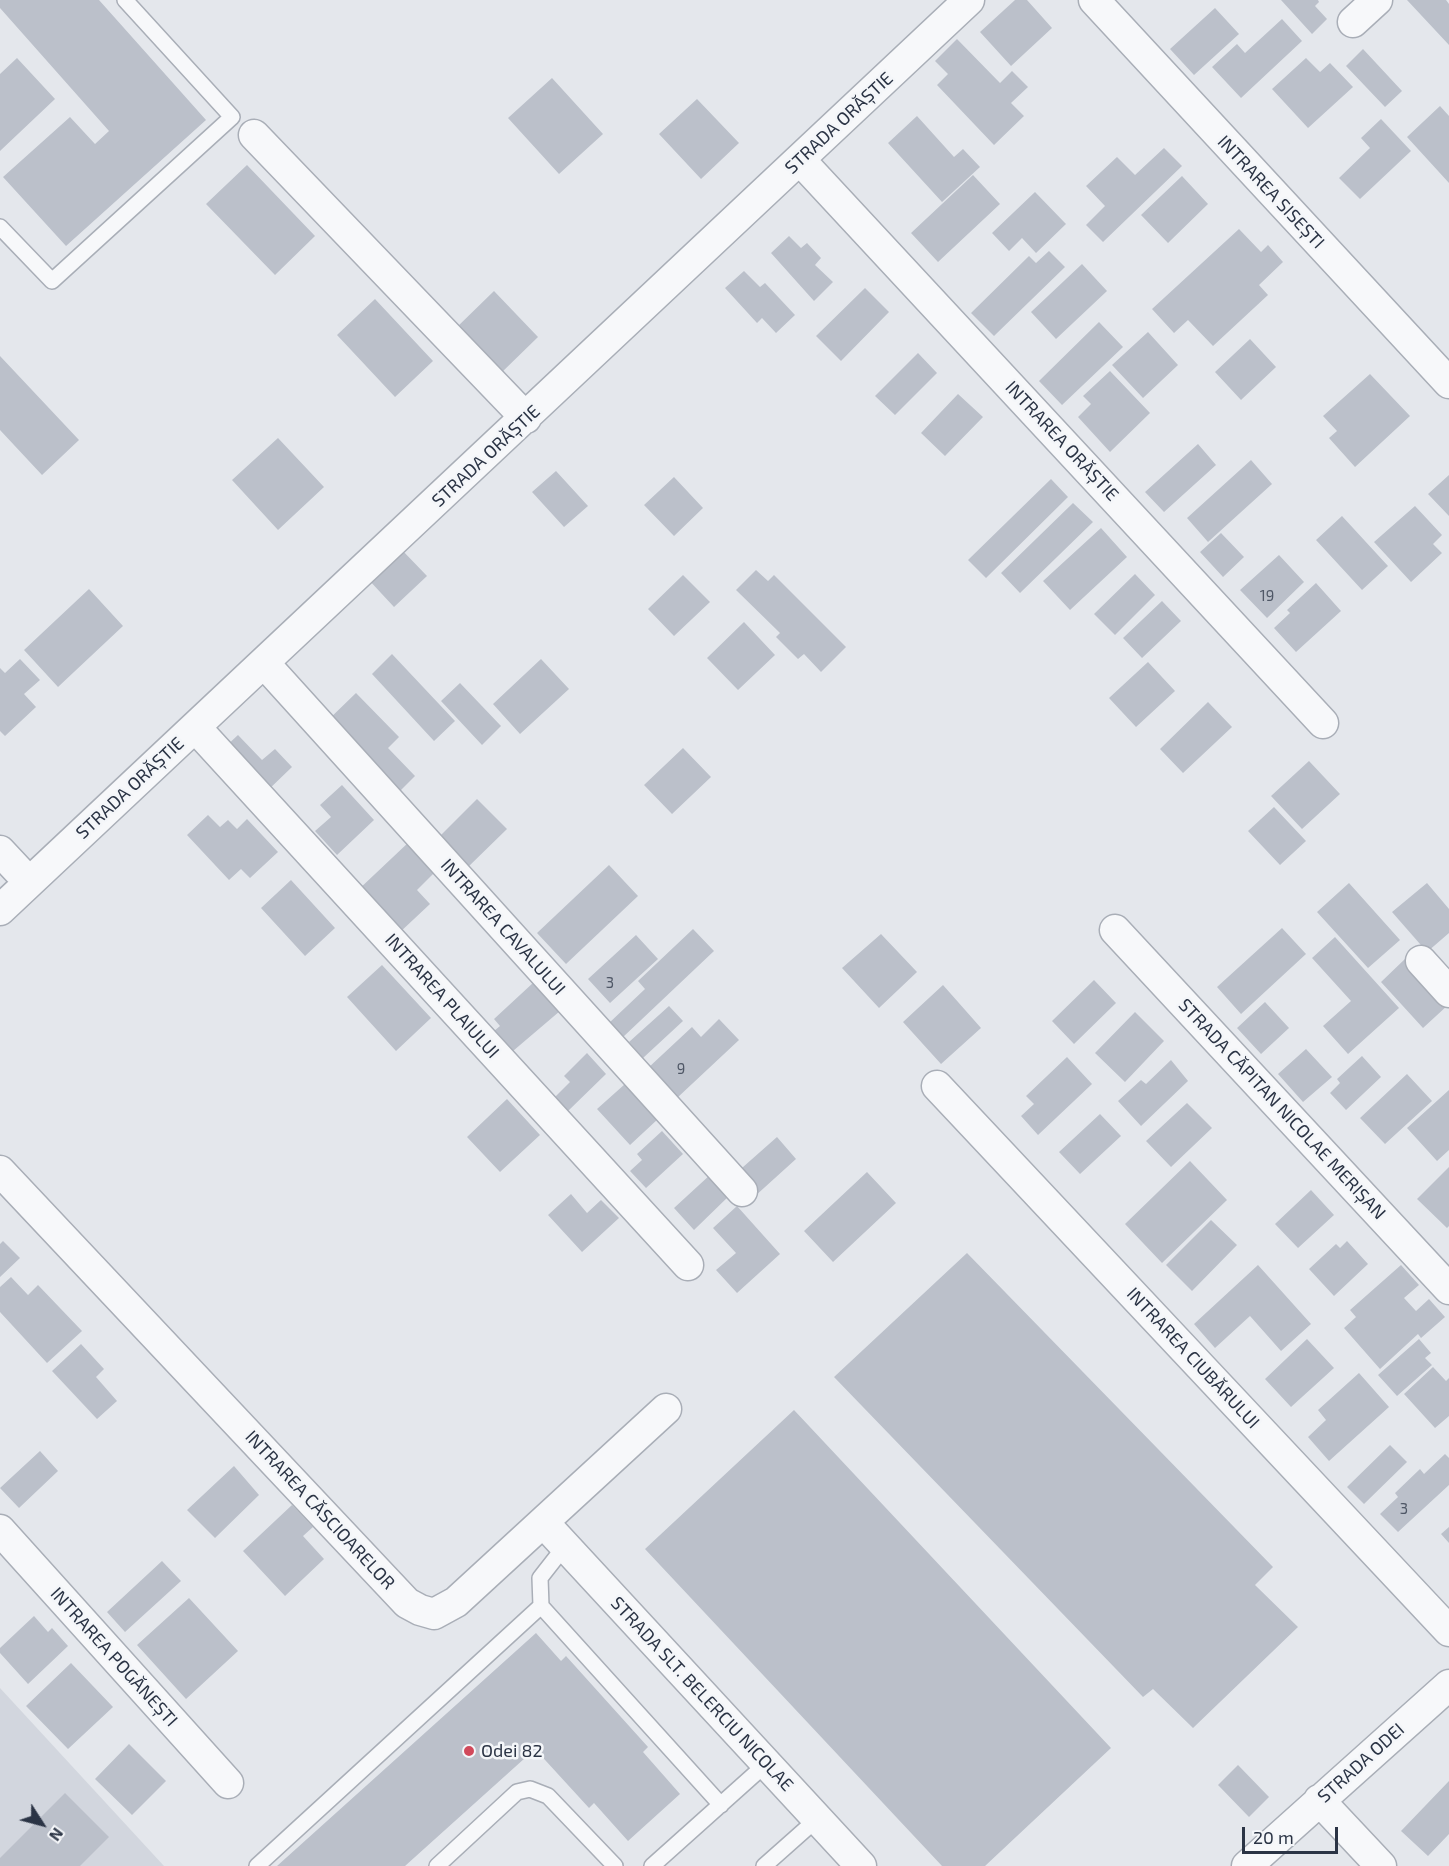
<!DOCTYPE html>
<html>
<head>
<meta charset="utf-8">
<style>
	body { margin:0 }
	#map { position:relative; width:1449px; height:1866px; overflow:hidden; background:#e4e7ec; font-family:"Exo 2",sans-serif }
	canvas { display:block }
	.north { position:absolute; left:12px; top:1794px; width:60px; height:60px; -webkit-text-stroke:4px #f4f6f9; paint-order:stroke; rotate:126deg; font-size:16px; font-weight:700; line-height:24px; text-align:center; color:#2b3445 }
	.north::after { content:''; display:block; margin:auto; width:21px; height:27px; background:#2b3445; clip-path:polygon(50% 0,100% 100%,50% 72%,0 100%) }
	.scale { position:absolute; left:1242px; top:1827px; width:96px; height:27px; box-sizing:border-box; border:3px solid #2b3445; border-top:0; padding-left:8px; font-size:18px; line-height:21px; white-space:nowrap; color:#2b3445; -webkit-text-stroke:4px #f4f6f9; paint-order:stroke }
</style>
</head>
<body>
<div id="map">
<canvas width="1449" height="1866"></canvas>
<div class="north">N</div>
<div class="scale">20 m</div>
</div>
<script>
const g = document.querySelector('canvas').getContext('2d');
g.lineJoin = 'round';
function fill(path, color) { g.fillStyle = color; g.fill(path, 'evenodd'); }
const toPath = rows => new Path2D(rows.map(r => 'M' + r).join(''));
function strokePath(path, color, width, dash) { g.strokeStyle = color; g.lineWidth = width; g.lineCap = dash ? 'butt' : 'round'; g.setLineDash(dash || []); g.stroke(path); }
function label(font, color, halo, rows, align = 'center') {
  g.font = font + ' "Exo 2",sans-serif'; g.lineWidth = 5; g.setLineDash([]); g.textBaseline = 'middle'; g.strokeStyle = halo; g.fillStyle = color; for (const [text, x, y, turn = 0] of rows) {
    g.save(); g.translate(x, y); g.rotate((+turn || 0) * Math.PI / 180); g.textAlign = isNaN(turn) ? turn : align; if (halo) g.strokeText(text, 0, 0); g.fillText(text, 0, 0); g.restore();
  }
}
fill(toPath([
	[0,1688,164,1866,0,1866]
]), '#d2d6de');
fill(toPath([
	[0,0,99,0,206,120,66,246,3,177,70,117,95,144,109,131,0,8],
	[1015,0,1027,0,1052,28,1011,66,980,32],
	[1281,0,1318,0,1319,2,1315,6,1327,19,1312,34],
	[1407,0,1446,0,1449,4,1449,45],
	[1215,8,1239,34,1194,75,1170,49],
	[1282,19,1302,41,1241,98,1212,67,1237,44,1245,53],
	[957,39,1000,83,1012,71,1028,87,1011,103,1024,116,994,145,937,85,948,74,935,61],
	[1363,49,1402,91,1385,107,1346,66],
	[17,58,55,99,0,151,0,74],
	[1306,58,1320,72,1330,63,1353,87,1308,128,1272,89],
	[552,78,603,134,559,174,508,118],
	[697,99,739,143,701,179,659,134],
	[1440,106,1449,116,1449,183,1407,137],
	[917,116,954,157,963,149,980,167,942,202,888,143],
	[1381,119,1411,151,1360,199,1339,178,1370,148,1361,138],
	[1164,148,1182,166,1103,242,1086,225,1105,206,1086,186,1117,157,1135,175],
	[247,165,315,236,275,275,206,204],
	[973,175,1000,204,938,262,911,233],
	[1182,176,1208,204,1168,243,1141,215],
	[1035,192,1066,224,1036,253,1022,238,1009,251,992,233],
	[1239,229,1261,252,1268,245,1283,262,1259,285,1268,295,1213,346,1188,320,1174,333,1152,309],
	[789,236,801,248,807,243,821,258,815,265,833,282,814,301,771,253],
	[1049,251,1065,267,994,336,971,313,1029,256,1036,263],
	[1082,264,1107,291,1056,339,1031,312],
	[744,271,760,287,765,283,795,315,776,333,762,318,757,323,725,288],
	[865,288,889,312,841,361,816,336],
	[494,291,538,337,499,375,455,329],
	[375,299,433,361,395,397,337,335],
	[1099,322,1123,347,1062,405,1039,381],
	[1148,332,1178,365,1143,398,1112,365],
	[1250,339,1276,367,1241,400,1215,372],
	[918,353,937,373,895,415,875,396],
	[0,356,79,440,42,475,0,430],
	[1110,371,1150,413,1110,452,1078,417,1091,404,1083,396],
	[1370,374,1410,416,1355,467,1329,438,1337,431,1323,416],
	[958,394,983,417,945,456,921,433],
	[278,438,324,487,278,530,232,480],
	[1198,444,1216,465,1164,512,1145,492],
	[1251,460,1272,484,1208,542,1187,518],
	[556,471,588,506,564,527,532,492],
	[1449,475,1449,516,1428,494],
	[674,477,703,508,674,536,644,505],
	[1051,479,1068,497,986,578,968,560],
	[1073,503,1093,522,1020,593,1001,573],
	[1415,506,1442,535,1433,544,1442,553,1411,582,1374,542],
	[1342,516,1388,566,1362,590,1316,540],
	[1101,528,1127,557,1070,610,1043,581],
	[1221,533,1244,557,1223,577,1200,552],
	[401,549,427,576,394,607,368,579],
	[1279,555,1304,582,1267,618,1240,590],
	[756,570,768,581,774,575,846,647,821,672,804,654,798,659,776,637,780,633,736,590],
	[1135,574,1155,595,1115,635,1094,614],
	[683,575,710,602,674,636,648,609],
	[1316,583,1341,611,1296,652,1274,628,1290,613,1287,610],
	[89,589,123,626,58,687,24,650],
	[1162,601,1181,621,1142,658,1123,638],
	[744,622,775,655,738,690,707,658],
	[392,654,455,721,434,741,372,674],
	[20,659,40,680,24,694,36,707,5,736,0,731,0,668,5,673],
	[541,659,569,689,520,734,493,704],
	[1148,662,1175,691,1136,727,1109,698],
	[460,683,501,726,482,745,441,701],
	[356,693,399,737,388,748,415,776,395,796,325,723],
	[1208,702,1232,727,1183,773,1160,749],
	[238,735,262,760,275,749,292,767,265,793,223,749],
	[683,748,711,777,672,814,644,785],
	[1309,761,1340,794,1302,829,1271,796],
	[342,785,374,820,337,855,315,831,331,817,320,805],
	[477,799,507,829,466,869,437,839],
	[1274,807,1306,841,1280,865,1248,831],
	[208,815,220,827,228,820,237,829,247,819,278,852,250,878,241,869,229,880,187,835],
	[410,841,437,870,417,890,430,904,398,934,357,891],
	[609,865,638,896,566,964,537,933],
	[291,880,335,928,305,956,261,908],
	[1349,883,1400,940,1368,968,1317,912],
	[1427,883,1449,909,1449,933,1427,952,1392,912],
	[1282,928,1306,954,1241,1014,1217,987],
	[693,929,714,951,622,1038,608,1024,645,989,638,981],
	[881,934,917,972,879,1008,842,968],
	[636,935,658,959,610,1003,588,979],
	[1335,937,1399,1008,1348,1054,1323,1026,1351,1001,1312,958],
	[1406,958,1448,1005,1423,1028,1381,982],
	[382,965,431,1018,396,1051,347,997],
	[1094,980,1116,1003,1074,1044,1052,1021],
	[534,982,560,1011,513,1051,494,1031,500,1026,494,1019],
	[943,985,981,1028,941,1064,903,1022],
	[1265,1002,1289,1028,1261,1054,1237,1028],
	[669,1006,683,1021,643,1058,629,1042],
	[1135,1012,1164,1041,1125,1082,1095,1053],
	[719,1019,739,1040,677,1098,648,1068,692,1027,701,1037],
	[1306,1049,1332,1077,1303,1102,1278,1074],
	[587,1053,606,1074,567,1112,554,1098,570,1082,564,1076],
	[1362,1056,1381,1077,1346,1110,1330,1093,1340,1083,1337,1079],
	[1067,1057,1092,1084,1038,1135,1021,1116,1034,1104,1026,1096],
	[1171,1060,1188,1081,1141,1126,1118,1101,1141,1080,1146,1084],
	[1407,1074,1432,1101,1385,1144,1360,1118],
	[625,1084,658,1119,630,1145,597,1109],
	[1449,1090,1449,1150,1437,1161,1407,1128],
	[507,1099,540,1135,500,1172,467,1137],
	[1187,1103,1212,1128,1171,1167,1146,1141],
	[1100,1114,1121,1136,1080,1174,1059,1152],
	[662,1131,683,1154,646,1188,630,1171,642,1160,637,1154],
	[777,1137,796,1159,754,1197,734,1175],
	[1190,1161,1227,1200,1162,1263,1125,1224],
	[1449,1167,1449,1226,1447,1228,1417,1199],
	[867,1172,896,1203,833,1262,804,1231],
	[711,1174,730,1195,694,1230,674,1208],
	[1311,1190,1334,1215,1298,1248,1275,1224],
	[571,1194,587,1213,601,1200,619,1218,582,1252,548,1215],
	[737,1206,780,1254,737,1293,716,1270,736,1253,713,1228],
	[1211,1220,1237,1245,1192,1291,1166,1265],
	[3,1241,20,1258,0,1277,0,1244],
	[1347,1241,1368,1264,1334,1296,1309,1269,1336,1244,1340,1248],
	[967,1253,1273,1567,1255,1585,1298,1627,1193,1728,1153,1689,1143,1697,834,1377],
	[1258,1265,1311,1324,1281,1351,1250,1316,1215,1348,1194,1324],
	[1401,1265,1419,1285,1404,1298,1416,1311,1429,1299,1445,1317,1421,1338,1418,1334,1380,1369,1344,1328,1356,1317,1350,1310],
	[11,1277,28,1295,38,1285,82,1331,47,1363,0,1312,0,1287],
	[1307,1339,1334,1368,1291,1407,1265,1379],
	[1419,1339,1431,1353,1425,1358,1432,1365,1397,1396,1378,1375],
	[81,1344,104,1369,96,1377,117,1401,97,1419,52,1371],
	[1433,1367,1446,1381,1449,1378,1449,1416,1435,1428,1404,1394],
	[1359,1373,1389,1407,1329,1461,1308,1437,1326,1420,1318,1410],
	[794,1410,1111,1748,985,1866,942,1866,645,1549],
	[1390,1445,1407,1462,1364,1504,1347,1487],
	[40,1451,58,1471,19,1508,0,1488],
	[1445,1454,1449,1458,1449,1485,1398,1532,1380,1514,1398,1497,1395,1493,1420,1469,1424,1474],
	[234,1466,259,1495,215,1538,187,1510],
	[292,1505,313,1527,303,1536,324,1559,285,1596,243,1551],
	[1449,1527,1449,1543,1441,1534],
	[162,1561,181,1581,125,1632,107,1612],
	[189,1598,238,1651,186,1699,137,1645],
	[34,1616,48,1632,52,1628,68,1646,28,1684,0,1653,0,1648],
	[536,1633,561,1661,566,1656,648,1747,643,1752,680,1794,628,1841,594,1803,589,1808,535,1749,405,1866,277,1866],
	[71,1663,113,1707,68,1749,26,1706],
	[129,1744,166,1781,132,1815,95,1779],
	[1238,1765,1269,1797,1249,1817,1218,1785],
	[1449,1781,1449,1834,1428,1856,1401,1831],
	[65,1793,109,1837,80,1866,0,1866,0,1858]
]), '#bbc0ca');
const lane = toPath([
	[0,227,52,281,232,117,125,0],
	[565,1546,540,1578,541,1606,721,1805],
	[257,1866,541,1606],
	[437,1866,517,1792,530,1789,548,1796,615,1866],
	[652,1866,766,1764],
	[764,1866,817,1819]
]);
const street = toPath([
	[1094,0,1449,383],
	[1353,22,1377,0],
	[254,135,526,418],
	[800,160,1323,723],
	[264,663,742,1191],
	[195,727,688,1265],
	[0,851,29,882],
	[0,910,969,0],
	[1115,930,1449,1289],
	[1421,961,1449,992],
	[937,1086,1449,1631],
	[0,1171,407,1603,420,1610,434,1614,456,1602,666,1409],
	[543,1522,861,1866],
	[0,1530,228,1783],
	[1319,1800,1381,1866],
	[1247,1866,1449,1685]
]);
strokePath(lane, '#a9aeb7', 18);
strokePath(street, '#a9aeb7', 33);
strokePath(lane, '#f7f8fa', 15);
strokePath(street, '#f7f8fa', 30);
for (const [x, y, r, color] of [
	[469,1751,6,"#d1495b"]
]) { const dot = new Path2D(); dot.arc(x, y, r, 0, 2 * Math.PI); g.fillStyle = color; g.fill(dot); strokePath(dot, '#f4f6f9', 2); }
label('15px', '#4f5766', null, [
	["19",1267,596],
	["3",610,983],
	["9",681,1069],
	["3",1404,1509]
]);
label('18px', '#2b3445', '#f4f6f9', [
	["STRADA ORĂȘTIE",839,123,-43],
	["INTRAREA SISEȘTI",1271,192,47],
	["INTRAREA ORĂȘTIE",1062,441,47],
	["STRADA ORĂȘTIE",486,456,-43],
	["STRADA ORĂȘTIE",130,788,-43],
	["INTRAREA CAVALULUI",503,927,48],
	["INTRAREA PLAIULUI",442,996,48],
	["STRADA CĂPITAN NICOLAE MERIȘAN",1282,1109,47],
	["INTRAREA CIUBĂRULUI",1193,1358,47],
	["INTRAREA CĂSCIOARELOR",320,1510,47],
	["INTRAREA POGĂNEȘTI",114,1657,48],
	["STRADA SLT. BELERCIU NICOLAE",702,1694,47],
	["STRADA ODEI",1361,1763,-42]
]);
label('18px', '#2b3445', '#f4f6f9', [
	["Odei 82",481,1751]
], 'left');
</script>
</body>
</html>
